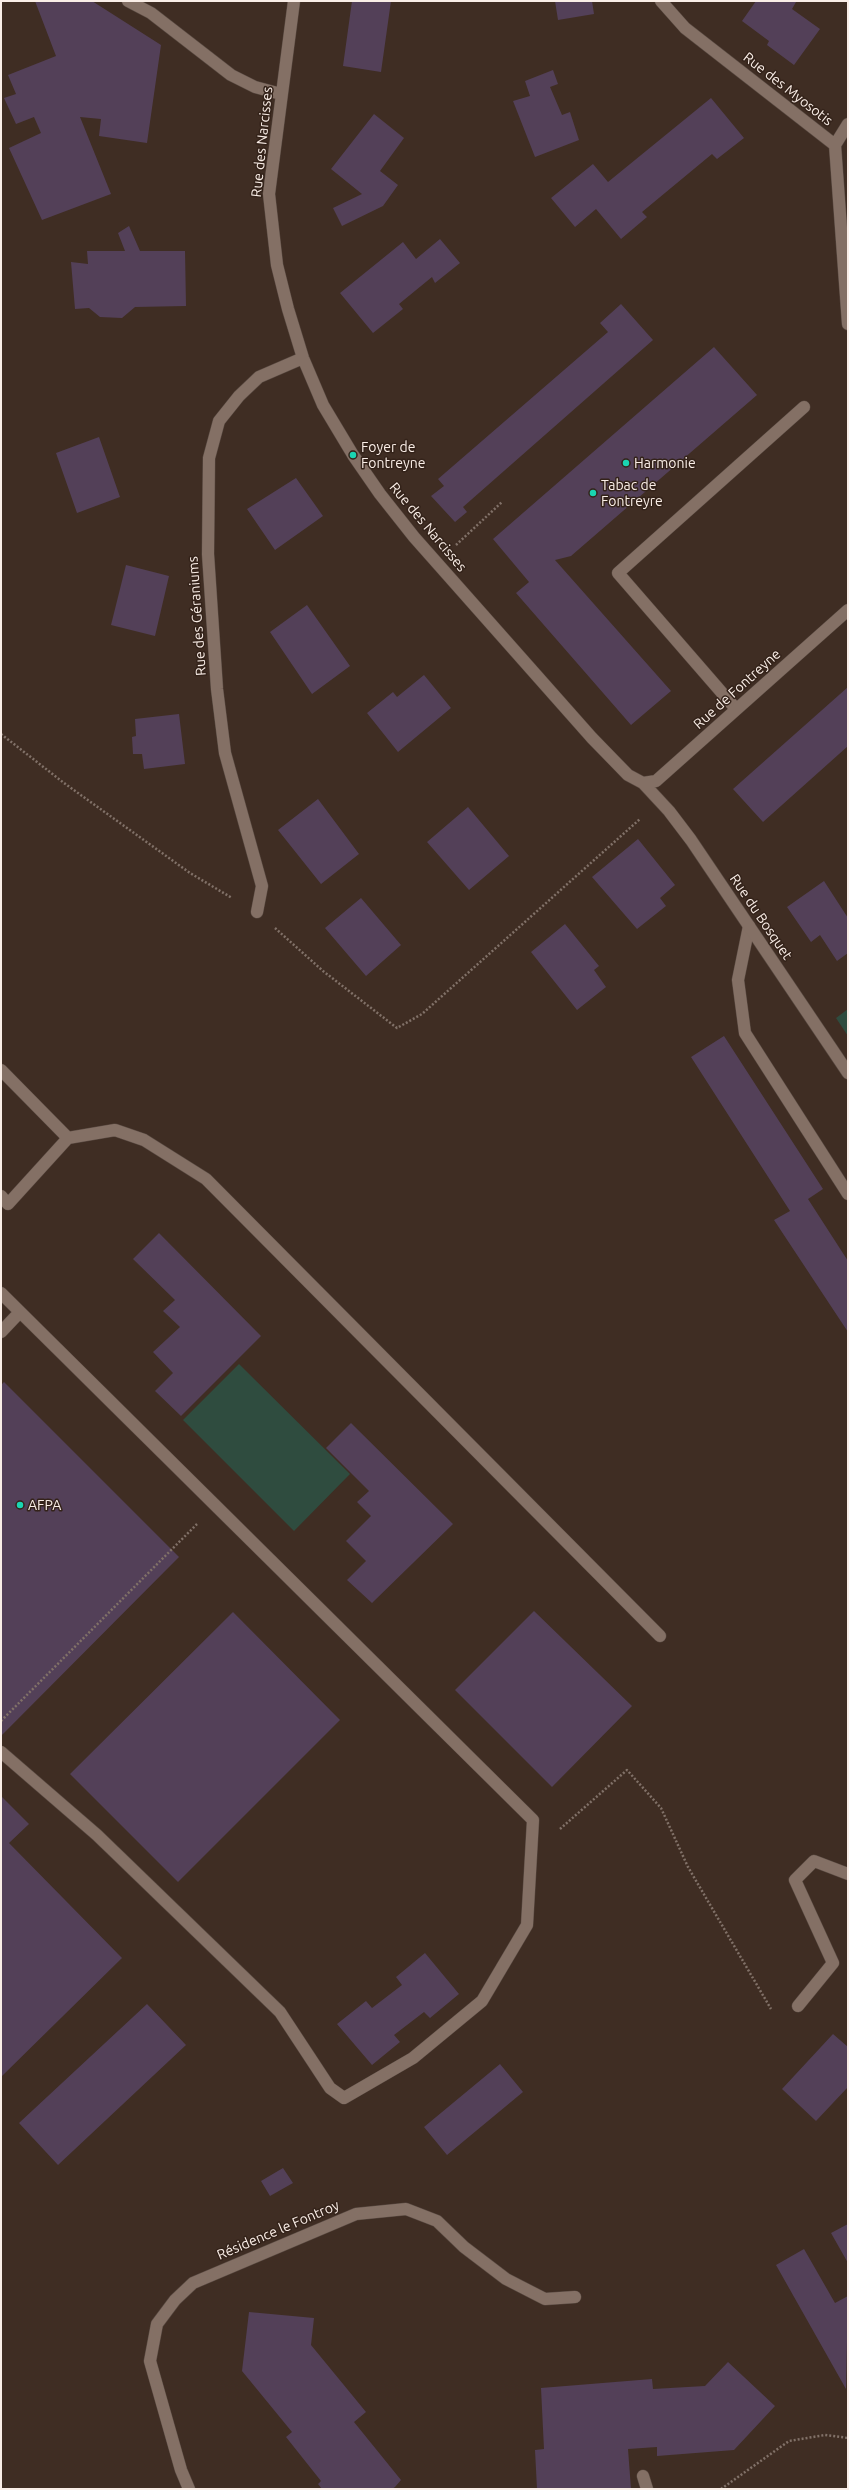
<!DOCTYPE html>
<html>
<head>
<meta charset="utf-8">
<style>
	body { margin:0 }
	#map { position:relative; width:849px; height:2490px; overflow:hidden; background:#3f2d23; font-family:Ubuntu,sans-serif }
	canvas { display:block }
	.frame { position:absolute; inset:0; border:2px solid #faeee7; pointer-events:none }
</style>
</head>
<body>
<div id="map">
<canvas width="849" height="2490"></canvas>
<div class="frame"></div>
</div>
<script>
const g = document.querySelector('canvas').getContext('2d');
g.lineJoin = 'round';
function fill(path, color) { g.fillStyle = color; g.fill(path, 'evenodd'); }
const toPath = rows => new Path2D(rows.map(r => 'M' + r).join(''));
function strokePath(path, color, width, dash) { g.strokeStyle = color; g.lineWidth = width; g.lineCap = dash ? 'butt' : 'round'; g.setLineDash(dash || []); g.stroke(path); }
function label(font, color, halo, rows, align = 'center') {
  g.font = font + ' Ubuntu,sans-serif'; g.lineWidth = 3; g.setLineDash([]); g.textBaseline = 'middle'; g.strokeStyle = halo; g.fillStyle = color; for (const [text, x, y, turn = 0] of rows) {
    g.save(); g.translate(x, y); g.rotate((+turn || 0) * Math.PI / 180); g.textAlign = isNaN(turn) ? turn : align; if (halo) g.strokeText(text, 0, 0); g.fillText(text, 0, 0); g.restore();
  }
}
fill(toPath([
	[848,1009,848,1036,836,1018],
	[239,1364,350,1474,294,1531,183,1420]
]), '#2f4c3f');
fill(toPath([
	[35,1,92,1,161,45,147,143,99,136,101,119,80,117,111,194,42,220,9,148,41,133,34,117,16,124,4,98,16,94,8,75,56,56],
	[352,1,391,1,381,72,343,66],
	[555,1,592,1,594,14,558,20],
	[756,1,795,1,796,2,792,9,820,29,794,65,767,45,769,41,742,21],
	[553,70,558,84,550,87,562,115,570,112,579,140,535,157,513,101,530,96,525,81],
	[711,98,744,138,717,159,712,154,642,212,647,217,621,239,596,209,575,227,551,198,593,164,608,182],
	[374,114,404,138,380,171,398,185,383,206,342,226,333,208,362,194,331,169],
	[129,226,140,251,185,251,186,306,135,307,122,318,100,317,89,308,75,309,71,262,88,264,87,251,125,251,118,233],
	[440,239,460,263,435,283,432,277,399,304,403,309,373,333,340,293,403,242,416,259],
	[621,304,653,340,463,507,467,512,455,522,431,496,444,486,438,479,608,332,600,323],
	[714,347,757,395,571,556,555,560,671,691,631,725,516,593,529,582,493,539],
	[99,437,120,497,77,513,56,453],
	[296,478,323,516,275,550,247,509],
	[126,565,169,576,155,636,111,625],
	[307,605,350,666,312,694,270,632],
	[424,675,451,708,398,752,367,713,393,692,397,697],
	[848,687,848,746,763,822,733,789],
	[179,714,185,764,144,769,142,754,133,754,132,737,136,736,135,719],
	[318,799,359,854,321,884,278,830],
	[468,807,509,856,469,890,427,842],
	[638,839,675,885,660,898,666,906,637,929,592,877],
	[824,881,848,918,848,953,837,961,820,935,811,942,787,907],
	[361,898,401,945,366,976,325,928],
	[565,924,599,966,594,970,606,987,577,1010,531,952],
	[724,1036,823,1189,808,1199,848,1261,848,1332,774,1220,790,1211,691,1057],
	[159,1233,261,1336,181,1416,155,1391,173,1373,153,1352,180,1327,163,1311,175,1300,133,1259],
	[4,1382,179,1557,1,1736,1,1385],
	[351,1423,453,1524,372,1603,347,1580,366,1561,346,1541,371,1516,357,1502,369,1491,326,1448],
	[534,1611,632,1706,552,1787,455,1690],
	[233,1612,340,1720,178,1882,70,1774],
	[1,1796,29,1824,9,1843,122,1958,1,2077],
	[425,1953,459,1994,430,2018,424,2012,394,2035,400,2042,372,2065,337,2024,366,2001,372,2008,402,1985,396,1977],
	[147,2004,186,2045,58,2165,19,2123],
	[833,2034,848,2047,848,2087,816,2121,782,2089],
	[500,2064,523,2092,447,2155,424,2127],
	[283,2168,293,2183,270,2196,261,2181],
	[848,2224,848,2263,831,2233],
	[804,2249,835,2303,848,2296,846,2389,776,2265],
	[249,2312,314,2318,311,2345,366,2412,354,2422,401,2480,395,2487,392,2489,322,2489,318,2484,321,2481,286,2437,292,2432,242,2371],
	[728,2362,775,2406,734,2450,657,2456,657,2447,628,2449,631,2489,537,2489,535,2450,544,2449,541,2388,652,2379,653,2389,705,2386]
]), '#534058');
const service = toPath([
	[736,709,618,573,804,407],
	[749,926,738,980,745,1033,848,1194],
	[1,1070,68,1138,8,1204,1,1196],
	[68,1138,115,1130,144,1140,206,1179,660,1636],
	[1,1293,533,1820,527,1925,482,2001,413,2058,344,2098,330,2088,280,2012,97,1835,1,1752],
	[1,1332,20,1312],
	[798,2006,833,1963,795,1880,814,1861,848,1874]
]);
const minor = toPath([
	[128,1,151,13,231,75,255,87,281,94],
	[294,1,269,194,277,265,288,309,303,358,323,405,353,455,380,494,414,537,592,738,628,775,643,783,669,811,691,840,848,1073],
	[661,1,685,28,835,145,848,324],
	[835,145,848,124],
	[643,783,656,781,848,610],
	[257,912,262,886,225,753,217,689,208,554,209,458,219,421,239,396,259,377,303,358],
	[643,2476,647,2489],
	[189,2489,181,2470,150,2361,157,2324,175,2300,193,2283,356,2214,406,2209,437,2221,464,2247,506,2279,545,2299,575,2297]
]);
strokePath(service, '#584941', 13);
strokePath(minor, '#584941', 13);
strokePath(toPath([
	[456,545,502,502],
	[1,734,64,783,190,873,232,898],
	[275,928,323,971,397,1028,422,1014,640,819],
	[1,1721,197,1524],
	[560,1829,627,1770,661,1808,688,1867,771,2009],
	[721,2489,789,2441,825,2435,848,2438]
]), '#817168', 2.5, [2, 2]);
strokePath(service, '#847065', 12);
strokePath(minor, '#847065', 12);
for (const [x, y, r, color] of [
	[353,455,4,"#1ad5b2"],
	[626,463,4,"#1ad5b2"],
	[593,493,4,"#1ad5b2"],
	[20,1505,4,"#1ad5b2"]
]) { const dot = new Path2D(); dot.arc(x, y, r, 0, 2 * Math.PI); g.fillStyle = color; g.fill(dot); strokePath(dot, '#34231a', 1.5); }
label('14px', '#faeee7', '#34231a', [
	["Rue des Myosotis",788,89,38],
	["Rue des Narcisses",262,142,-84],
	["Rue des Narcisses",428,527,50],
	["Rue des Géraniums",197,616,-94],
	["Rue de Fontreyne",737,689,-42],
	["Rue du Bosquet",761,917,56],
	["Résidence le Fontroy",278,2230,-23]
]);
label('14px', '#faeee7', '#34231a', [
	["Foyer de",361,447],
	["Fontreyne",361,463],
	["Harmonie",634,463],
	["Tabac de",601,485],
	["Fontreyre",601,501],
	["AFPA",28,1505]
], 'left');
</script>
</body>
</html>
